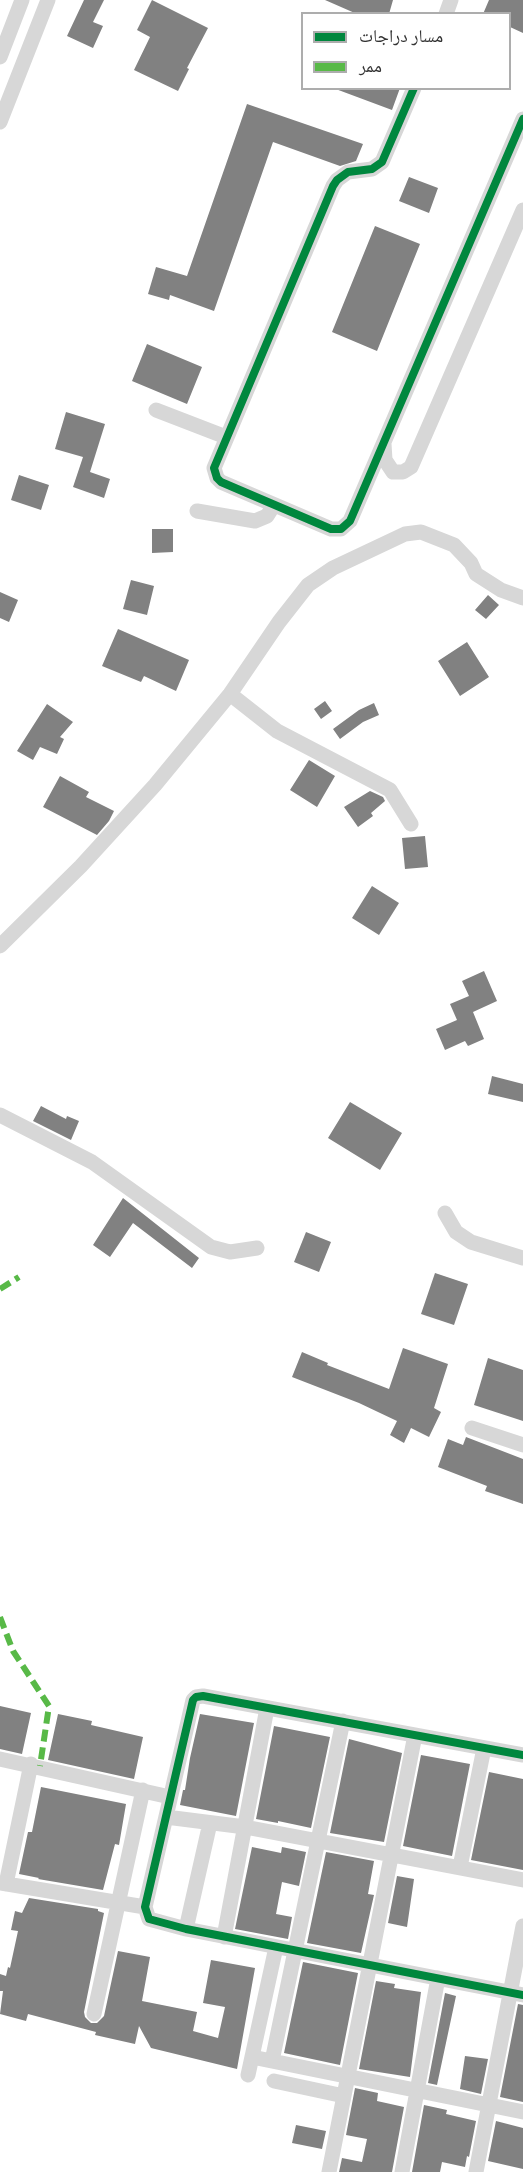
<!DOCTYPE html>
<html>
<head>
<meta charset="utf-8">
<style>
	body { margin:0 }
	#map { position:relative; width:523px; height:2172px; overflow:hidden; background:#fff; font-family:"Titillium Web","Noto Naskh Arabic",sans-serif }
	canvas { display:block }
	.legend { position:absolute; left:301px; top:12px; width:210px; height:78px; box-sizing:border-box; background:#fff; border:2px solid #adadad; margin:0; padding:8px 10px; list-style:none; font-size:18px; color:#333 }
	.legend li { display:flex; align-items:center; gap:12px; height:30px }
	.legend b { width:30px; border:2px solid #adadad }
</style>
</head>
<body>
<div id="map">
<canvas width="523" height="2172"></canvas>
<ul class="legend">
<li><b style="height:8px;background:#00873e"></b>مسار دراجات</li>
<li><b style="height:8px;background:#58b947"></b>ممر</li>
</ul>
</div>
<script>
const g = document.querySelector('canvas').getContext('2d');
g.lineJoin = 'round';
function fill(path, color) { g.fillStyle = color; g.fill(path, 'evenodd'); }
const toPath = rows => new Path2D(rows.map(r => 'M' + r).join(''));
function strokePath(path, color, width, dash) { g.strokeStyle = color; g.lineWidth = width; g.lineCap = dash ? 'butt' : 'round'; g.setLineDash(dash || []); g.stroke(path); }
fill(toPath([
	[84,0,104,0,93,22,103,26,93,48,67,36],
	[152,0,208,28,187,68,189,69,178,91,134,70,150,37,137,30],
	[325,0,393,0,389,14,357,14],
	[489,0,523,0,523,33,510,27,510,14,483,14],
	[333,88,400,88,392,110],
	[247,104,363,144,356,161,340,166,273,142,214,311,170,295,169,300,148,294,156,267,187,276],
	[409,177,438,188,429,213,399,201],
	[375,226,420,244,377,351,332,332],
	[147,344,202,367,187,404,132,381],
	[66,412,105,424,90,472,110,479,104,498,73,487,83,457,55,449],
	[19,475,49,485,41,510,11,500],
	[152,529,173,529,173,552,152,553],
	[131,580,154,586,147,615,123,609],
	[0,592,18,600,9,622,0,618],
	[488,595,499,605,486,619,475,610],
	[118,629,189,660,176,691,144,676,141,682,102,666],
	[467,642,489,677,460,696,438,661],
	[325,701,332,711,321,719,314,709],
	[374,703,379,715,363,722,340,739,333,729,359,710],
	[47,704,73,722,60,737,64,739,57,754,40,747,33,760,17,751],
	[309,760,335,776,317,807,290,790],
	[60,776,89,792,86,797,114,811,109,821,97,835,43,807],
	[370,791,383,797,385,801,371,813,373,816,358,827,344,807],
	[425,836,428,867,405,869,402,838],
	[372,886,399,903,379,935,352,918],
	[484,971,497,1001,473,1012,484,1039,468,1046,465,1041,445,1050,436,1029,457,1020,450,1004,469,996,462,981],
	[492,1076,523,1084,523,1102,488,1094],
	[350,1102,402,1133,380,1170,328,1138],
	[41,1106,66,1119,67,1116,79,1121,71,1140,33,1121],
	[123,1198,199,1258,192,1268,133,1223,110,1257,93,1245],
	[306,1232,331,1242,319,1272,294,1262],
	[435,1273,468,1284,454,1325,421,1314],
	[403,1348,448,1364,434,1408,441,1412,429,1437,411,1428,404,1443,390,1435,397,1421,359,1403,292,1377,302,1352,328,1363,327,1365,389,1389],
	[488,1358,523,1370,523,1421,474,1405],
	[466,1437,523,1459,523,1504,485,1491,487,1486,438,1467,448,1439,463,1445],
	[0,1706,31,1713,22,1754,0,1749],
	[58,1714,92,1721,91,1725,143,1737,134,1779,48,1760],
	[200,1714,254,1723,236,1816,180,1805,183,1790,185,1790,190,1758],
	[274,1726,330,1737,311,1828,278,1821,278,1823,256,1819],
	[349,1739,402,1753,384,1842,330,1833],
	[421,1755,470,1764,452,1856,403,1846],
	[489,1772,523,1779,523,1870,471,1860],
	[41,1787,126,1804,119,1845,115,1844,103,1890,38,1879,39,1878,19,1874,28,1832,32,1832],
	[252,1847,281,1853,282,1847,306,1852,299,1886,282,1882,276,1914,292,1917,288,1939,235,1929],
	[326,1852,374,1861,368,1894,374,1895,361,1953,307,1943],
	[397,1876,414,1879,407,1927,388,1923],
	[29,1898,98,1909,98,1911,104,1913,84,2012,85,2017,91,2023,97,2023,104,2016,118,1951,150,1957,142,2001,197,2012,193,2031,218,2038,225,2007,203,2003,211,1960,255,1968,237,2069,151,2048,139,2026,135,2044,95,2035,96,2032,28,2014,26,2021,0,2014,3,1991,0,1991,0,1974,6,1976,8,1967,10,1968,18,1931,11,1930,15,1911,22,1913],
	[303,1962,358,1973,340,2065,284,2053],
	[376,1981,395,1984,394,1988,421,1992,410,2077,359,2069],
	[445,1993,456,1996,437,2085,428,2083],
	[518,2004,523,2005,523,2102,500,2097],
	[465,2056,488,2059,481,2094,460,2089],
	[355,2088,378,2093,377,2101,404,2107,392,2172,339,2172,342,2158,362,2162,367,2139,346,2135],
	[424,2105,447,2110,446,2114,476,2121,469,2157,467,2156,465,2167,442,2162,440,2172,412,2172],
	[496,2121,523,2128,523,2169,488,2161],
	[296,2125,326,2131,322,2149,292,2143]
]), '#818181');
strokePath(toPath([
	[446,14,451,0],
	[0,57,22,0],
	[414,88,382,162,372,169,348,172,337,180,333,186,214,468,217,478,221,482,331,529,341,529,350,521,523,119],
	[0,122,48,0],
	[156,410,226,437],
	[384,444,385,460,393,472,403,472,411,467,523,210],
	[197,511,255,521,267,516,274,505],
	[230,694,277,731,390,790,411,824],
	[0,946,81,866,155,785,230,694,279,622,308,585,333,568,405,534,421,532,454,545,471,563,476,574,501,590,523,598],
	[0,1115,92,1162,211,1247,230,1252,257,1248],
	[445,1213,456,1232,471,1242,523,1258],
	[472,1428,523,1445],
	[523,1755,203,1696,196,1697,193,1700,145,1907,149,1919,186,1929,523,1995],
	[0,1759,170,1797],
	[166,1817,245,1827,523,1880],
	[460,1867,484,1748],
	[0,1883,145,1907],
	[6,1884,31,1764],
	[186,1929,210,1823],
	[224,1937,267,1708],
	[94,2014,143,1790],
	[252,2057,523,2112],
	[272,2061,343,1721],
	[248,2075,276,1947],
	[274,2081,344,2096],
	[329,2172,415,1735],
	[402,2172,438,1978],
	[476,2172,523,1926]
]), '#d7d7d7', 15);
strokePath(toPath([
	[0,1289,19,1277],
	[0,1617,13,1651,49,1706,40,1766]
]), '#58b947', 6, [12, 6]);
strokePath(toPath([
	[414,88,382,162,372,169,348,172,337,180,333,186,214,468,217,478,221,482,331,529,341,529,350,521,523,119],
	[523,1755,203,1696,196,1697,193,1700,145,1907,149,1919,186,1929,523,1995]
]), '#00873e', 8);
</script>
</body>
</html>
